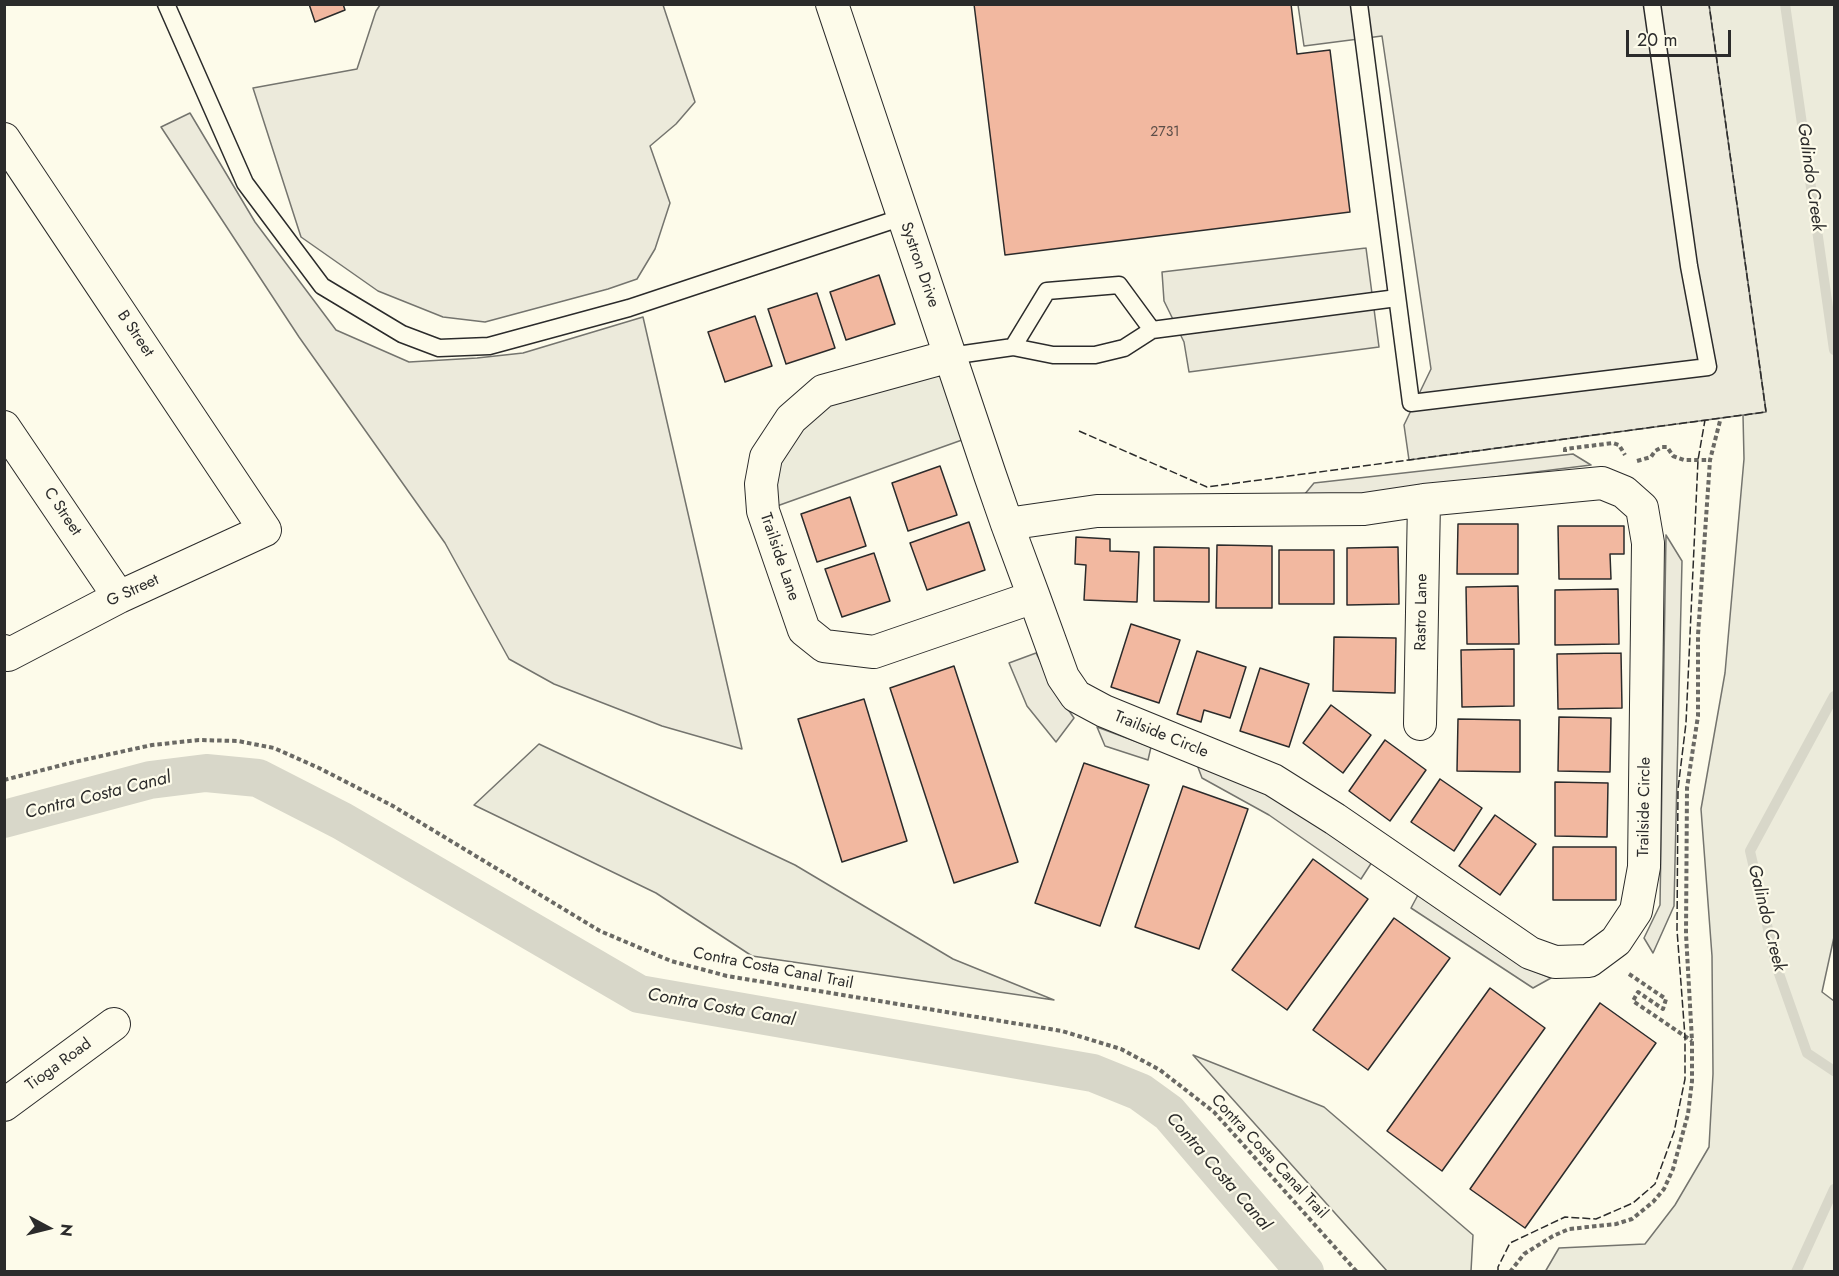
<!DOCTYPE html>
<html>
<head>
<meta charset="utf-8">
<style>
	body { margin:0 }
	#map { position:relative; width:1839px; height:1276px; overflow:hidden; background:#fdfbea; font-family:Jost,sans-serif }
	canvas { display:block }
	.frame { position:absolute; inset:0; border:6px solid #2b2b2b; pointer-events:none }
	.north { position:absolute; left:18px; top:1198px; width:60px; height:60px; -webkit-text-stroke:4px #fdfbea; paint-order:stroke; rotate:97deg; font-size:16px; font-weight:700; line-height:24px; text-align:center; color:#2b2b2b }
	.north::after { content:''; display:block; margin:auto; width:21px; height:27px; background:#2b2b2b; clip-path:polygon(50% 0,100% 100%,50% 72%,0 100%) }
	.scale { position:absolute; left:1626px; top:30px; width:105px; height:27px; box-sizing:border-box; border:3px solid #2b2b2b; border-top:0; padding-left:8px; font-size:18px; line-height:21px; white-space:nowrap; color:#2b2b2b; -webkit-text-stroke:4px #fdfbea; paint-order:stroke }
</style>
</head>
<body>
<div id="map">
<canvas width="1839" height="1276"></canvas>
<div class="frame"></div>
<div class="north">N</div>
<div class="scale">20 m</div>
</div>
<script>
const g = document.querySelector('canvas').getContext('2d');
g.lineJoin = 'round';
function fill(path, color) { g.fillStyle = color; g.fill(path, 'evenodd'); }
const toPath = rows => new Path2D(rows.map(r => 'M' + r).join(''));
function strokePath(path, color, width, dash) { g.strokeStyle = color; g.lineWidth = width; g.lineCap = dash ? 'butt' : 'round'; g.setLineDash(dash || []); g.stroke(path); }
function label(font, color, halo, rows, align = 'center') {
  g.font = font + ' Jost,sans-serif'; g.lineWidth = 4.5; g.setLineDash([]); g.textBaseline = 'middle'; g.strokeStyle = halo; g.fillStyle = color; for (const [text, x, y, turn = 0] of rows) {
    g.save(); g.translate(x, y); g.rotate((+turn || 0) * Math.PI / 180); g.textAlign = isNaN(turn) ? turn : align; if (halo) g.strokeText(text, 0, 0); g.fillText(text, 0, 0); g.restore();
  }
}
const green = toPath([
	[1709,5,1834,5,1834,937,1822,992,1834,1001,1834,1271,1545,1272,1559,1248,1645,1244,1675,1205,1709,1147,1713,1074,1712,956,1701,809,1725,673,1744,459,1743,415,1766,411,1709,5],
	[950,356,976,435,763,511,791,419,950,356],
	[539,744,795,865,953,959,1054,1000,752,956,656,893,474,805,539,744],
	[1193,1055,1324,1107,1473,1235,1471,1271,1387,1271,1193,1055]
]);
fill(green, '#ecebdb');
strokePath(green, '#74746e', 1.5);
const parking = toPath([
	[663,5,695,102,676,124,650,146,670,203,655,249,637,279,608,289,485,322,443,317,378,291,301,237,253,88,357,69,376,11,380,5,663,5],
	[1298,5,1709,5,1766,412,1409,460,1404,425,1431,369,1382,36,1304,46,1298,5],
	[190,113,255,222,336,330,409,362,477,358,523,353,643,317,742,749,662,726,554,684,509,659,445,543,299,337,161,127,190,113],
	[1366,248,1379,347,1189,372,1184,342,1164,301,1162,272,1366,248],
	[1573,454,1591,465,1351,495,1304,495,1314,483,1573,454],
	[1666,535,1682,561,1674,906,1653,953,1644,938,1660,905,1666,535],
	[1036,653,1056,692,1074,718,1056,742,1027,706,1009,663,1036,653],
	[1097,727,1151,747,1148,760,1105,746,1097,727],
	[1196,762,1261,785,1372,862,1361,879,1269,815,1202,778,1196,762],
	[1419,893,1524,967,1551,978,1533,988,1411,908,1419,893]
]);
fill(parking, '#eceadb');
strokePath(parking, '#74746e', 1.5);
strokePath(toPath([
	[1785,4,1834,350],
	[1834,696,1750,851,1777,968,1807,1053,1834,1071],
	[1796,1272,1834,1189]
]), '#d8d7c9', 10);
strokePath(toPath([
	[4,819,150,780,206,773,258,778,342,821,639,994,1093,1073,1140,1092,1169,1113,1305,1272]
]), '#d8d7c9', 38);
const building = toPath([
	[309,4,343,4,345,10,315,22,309,4],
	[974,4,1291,4,1297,54,1330,50,1350,212,1005,255,974,4],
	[879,275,895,324,846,340,830,292,879,275],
	[817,293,835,348,786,364,768,309,817,293],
	[755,316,772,366,725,382,708,332,755,316],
	[940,466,957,515,908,531,892,483,940,466],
	[850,497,866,546,817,562,801,514,850,497],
	[969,522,985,570,927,590,910,543,969,522],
	[1458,524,1518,524,1518,574,1457,574,1458,524],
	[1558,526,1624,526,1624,554,1610,554,1611,579,1559,579,1558,526],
	[1076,537,1110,539,1110,551,1139,552,1137,602,1084,600,1086,565,1075,564,1076,537],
	[1217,545,1272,546,1272,608,1216,608,1217,545],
	[1154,547,1209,548,1209,602,1154,601,1154,547],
	[1398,547,1399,604,1347,605,1347,548,1398,547],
	[1279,550,1334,550,1334,604,1279,604,1279,550],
	[874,553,890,601,842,617,825,569,874,553],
	[1518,586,1519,644,1467,644,1466,587,1518,586],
	[1618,589,1619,644,1555,645,1555,590,1618,589],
	[1131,624,1180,640,1159,703,1111,687,1131,624],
	[1334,637,1396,638,1395,693,1333,691,1334,637],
	[1514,649,1514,706,1462,707,1461,650,1514,649],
	[1197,651,1246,667,1230,718,1204,710,1201,722,1177,714,1197,651],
	[1621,653,1622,708,1558,709,1557,654,1621,653],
	[954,666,1018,862,954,883,890,688,954,666],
	[1260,668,1309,684,1289,747,1240,731,1260,668],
	[864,699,907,841,842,862,798,719,864,699],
	[1331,705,1371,735,1343,773,1303,743,1331,705],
	[1559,717,1611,718,1610,772,1558,771,1559,717],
	[1458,719,1520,720,1520,772,1457,771,1458,719],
	[1385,740,1426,770,1390,821,1349,791,1385,740],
	[1084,763,1149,785,1100,926,1035,903,1084,763],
	[1440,779,1482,808,1454,851,1411,822,1440,779],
	[1555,782,1608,783,1607,837,1555,836,1555,782],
	[1183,786,1248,809,1199,949,1135,927,1183,786],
	[1495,815,1536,844,1500,895,1459,866,1495,815],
	[1553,847,1616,847,1616,900,1553,900,1553,847],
	[1313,859,1368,899,1287,1010,1232,970,1313,859],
	[1394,918,1450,958,1368,1070,1313,1030,1394,918],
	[1490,988,1545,1028,1442,1171,1387,1131,1490,988],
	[1600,1003,1656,1043,1525,1228,1470,1189,1600,1003]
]);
fill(building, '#f2b8a0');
strokePath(building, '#2b2b2b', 1.5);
const service = toPath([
	[166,4,245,183,322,286,402,334,439,348,489,346,629,308,903,217],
	[1359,4,1411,403,1708,367,1689,266,1652,4],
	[1013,347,1047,291,1119,285,1152,330],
	[950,356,1013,347,1053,355,1095,355,1124,348,1152,330,1397,298]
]);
const minor = toPath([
	[832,4,990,475,1007,524,1034,597,1063,677,1076,696,1104,711,1273,780,1335,819,1530,953,1555,962,1589,961,1616,941,1636,911,1644,867,1648,543,1642,508,1624,492,1602,483,1424,500,1364,509,1097,511,1007,524],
	[4,139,265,530,119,597,8,655,4,651],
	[950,356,823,391,791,419,766,457,761,484,763,511,804,630,824,646,874,652,1034,597],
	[4,427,119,597],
	[1420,724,1424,500],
	[4,1105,114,1024]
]);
strokePath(service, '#2b2b2b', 19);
strokePath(minor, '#2b2b2b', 34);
strokePath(toPath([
	[1565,452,1565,449,1613,443,1619,445,1625,455],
	[1637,461,1651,457,1655,451,1662,447,1667,447,1673,456,1684,460,1710,460],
	[4,780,74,762,152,745,199,740,238,741,274,748,319,768,393,806,600,931,671,961,727,976,1062,1031,1121,1049,1160,1070,1214,1112,1357,1272],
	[1629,974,1666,999,1663,1009,1638,992,1633,1001,1692,1041],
	[1510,1272,1524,1254,1553,1236,1569,1229,1616,1224,1632,1219,1653,1202,1664,1189,1673,1169,1688,1114,1692,1081,1692,1041,1686,934,1687,788,1698,716,1698,635,1710,460,1720,421]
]), '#6a6964', 4, [4.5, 3]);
strokePath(service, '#fdfbea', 16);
strokePath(minor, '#fdfbea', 32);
strokePath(toPath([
	[1079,431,1207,487,1766,412,1709,4],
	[1498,1272,1498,1267,1510,1243,1565,1217,1596,1219,1633,1203,1655,1184,1674,1132,1685,1079,1685,1037,1677,930,1678,789,1686,723,1698,460,1705,420]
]), '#2b2b2b', 1.5, [8, 3]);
label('14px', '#5d4e48', null, [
	["2731",1165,133]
]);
label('16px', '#2b2b2b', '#fdfbea', [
	["Systron Drive",919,265,71],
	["B Street",135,334,56],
	["C Street",62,512,56],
	["Trailside Lane",779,557,71],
	["G Street",133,591,-25],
	["Rastro Lane",1422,612,-89],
	["Trailside Circle",1161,735,22],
	["Trailside Circle",1645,807,-89],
	["Contra Costa Canal Trail",773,969,11],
	["Tioga Road",59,1065,-36],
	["Contra Costa Canal Trail",1269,1157,47]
]);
label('italic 18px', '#2b2b2b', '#fdfbea', [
	["Galindo Creek",1810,177,82],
	["Contra Costa Canal",98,796,-14],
	["Galindo Creek",1766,918,76],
	["Contra Costa Canal",721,1008,10],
	["Contra Costa Canal",1218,1172,49]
]);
</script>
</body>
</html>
